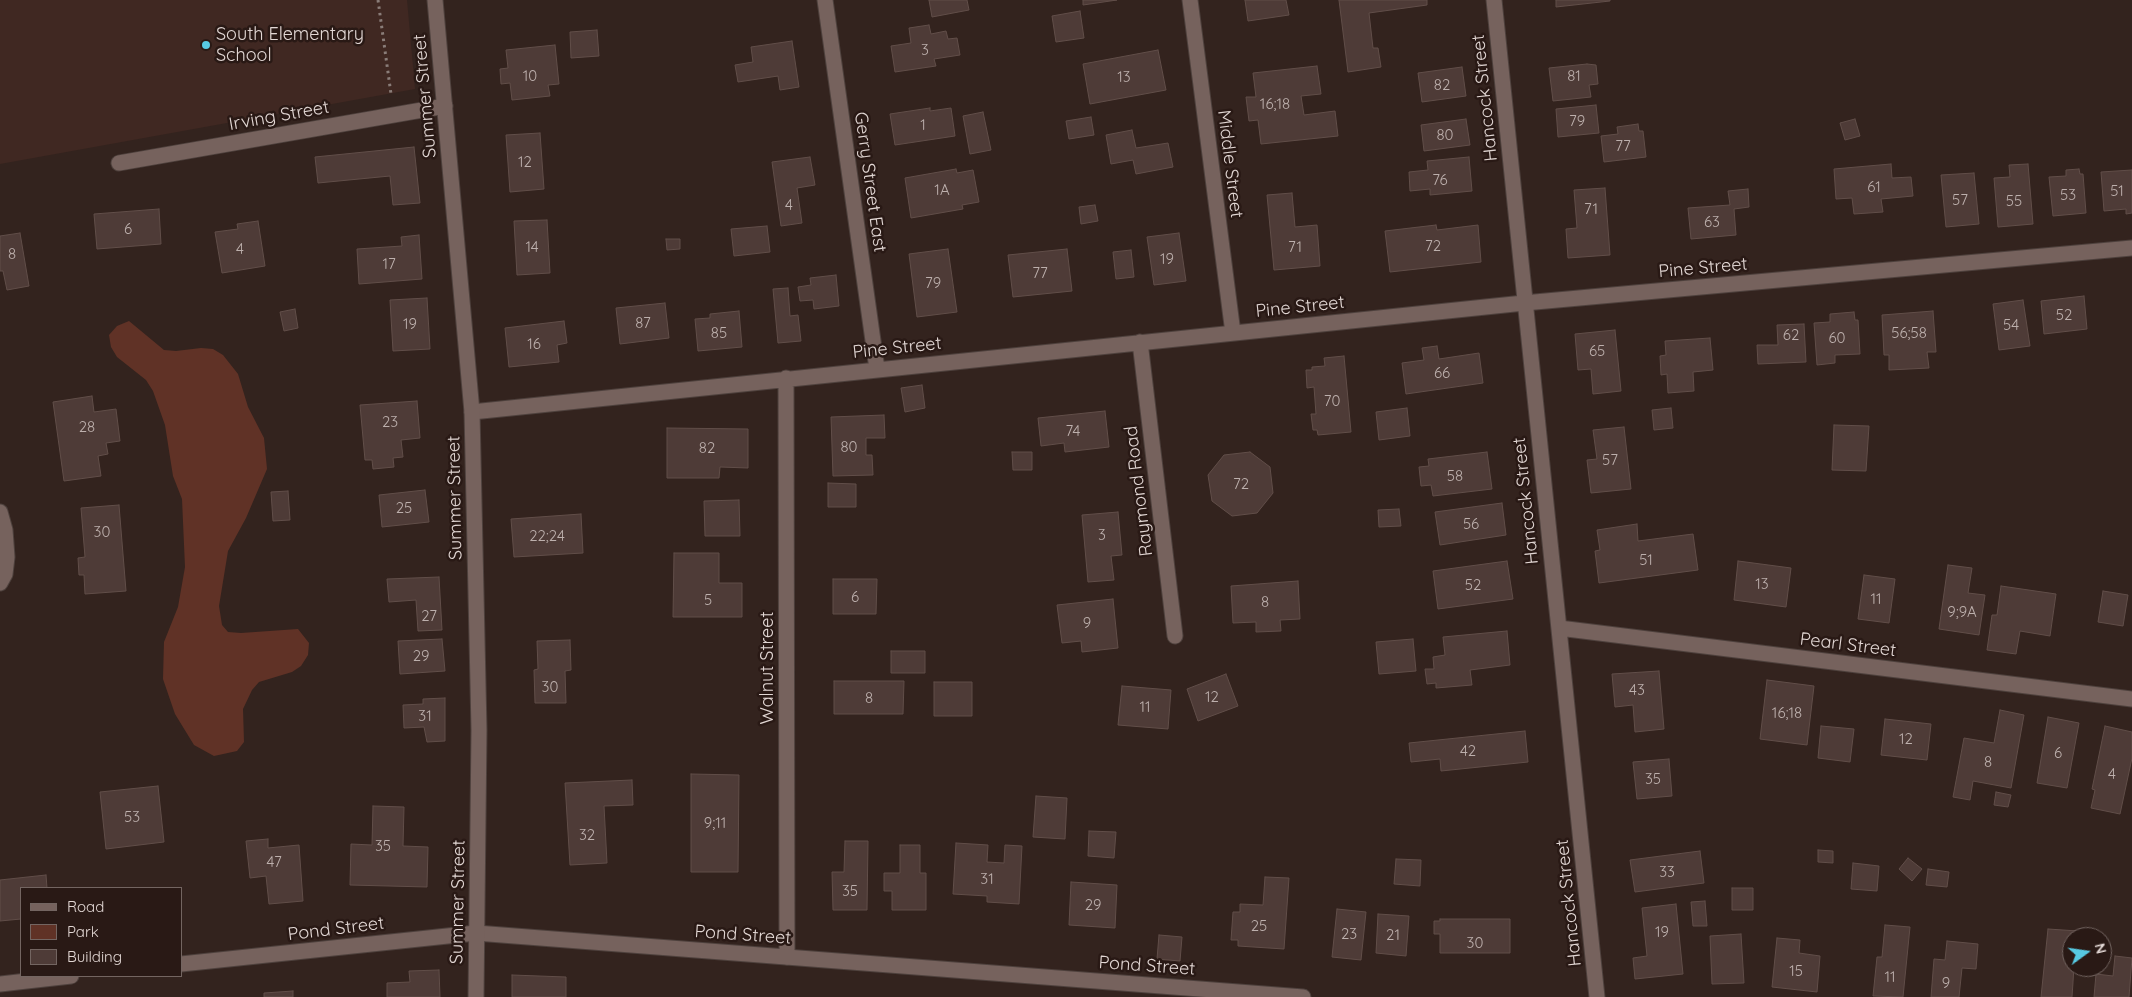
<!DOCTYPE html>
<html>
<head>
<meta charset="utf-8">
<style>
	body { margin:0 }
	#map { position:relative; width:2132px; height:997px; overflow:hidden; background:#33231e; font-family:Quicksand,sans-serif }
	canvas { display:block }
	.legend { position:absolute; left:20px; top:887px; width:162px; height:90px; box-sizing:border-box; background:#291915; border:1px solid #736561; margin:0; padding:6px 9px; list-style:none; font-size:15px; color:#e2d7d4 }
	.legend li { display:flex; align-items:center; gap:10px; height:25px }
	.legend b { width:25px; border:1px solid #736561 }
	.north { position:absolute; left:2062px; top:927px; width:50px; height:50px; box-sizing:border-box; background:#291915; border:1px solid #736561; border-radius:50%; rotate:76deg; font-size:14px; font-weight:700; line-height:20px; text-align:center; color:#e2d7d4 }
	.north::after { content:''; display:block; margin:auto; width:18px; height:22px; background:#57c9e2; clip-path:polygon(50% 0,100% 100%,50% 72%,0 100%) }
</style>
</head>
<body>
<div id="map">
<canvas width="2132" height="997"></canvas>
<ul class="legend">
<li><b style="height:6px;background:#76625d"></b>Road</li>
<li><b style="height:14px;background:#603226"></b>Park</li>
<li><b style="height:14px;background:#4e3b37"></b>Building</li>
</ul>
<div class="north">N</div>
</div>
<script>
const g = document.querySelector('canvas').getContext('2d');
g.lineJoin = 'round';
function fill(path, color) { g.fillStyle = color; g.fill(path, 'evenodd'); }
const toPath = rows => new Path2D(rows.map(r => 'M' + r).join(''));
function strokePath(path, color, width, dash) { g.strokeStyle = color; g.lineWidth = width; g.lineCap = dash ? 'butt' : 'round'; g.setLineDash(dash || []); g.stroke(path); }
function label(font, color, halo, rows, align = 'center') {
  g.font = font + ' Quicksand,sans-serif'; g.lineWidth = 5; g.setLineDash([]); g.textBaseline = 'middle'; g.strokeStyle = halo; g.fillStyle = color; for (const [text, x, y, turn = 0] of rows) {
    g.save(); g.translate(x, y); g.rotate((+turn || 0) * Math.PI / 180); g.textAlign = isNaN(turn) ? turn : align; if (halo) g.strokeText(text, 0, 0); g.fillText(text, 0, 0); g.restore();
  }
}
fill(toPath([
	[0,0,407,0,415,89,0,164]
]), '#402822');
fill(toPath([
	[129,321,164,350,176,351,201,348,213,349,223,355,238,374,248,407,264,438,267,469,246,518,228,551,219,606,222,625,228,632,241,633,298,629,309,643,308,655,301,666,292,672,259,682,252,690,243,709,244,742,237,751,214,756,194,745,175,714,163,679,164,642,178,607,185,567,182,499,173,476,165,425,153,391,146,380,117,357,111,347,109,335,117,326]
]), '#603226');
const building = toPath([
	[929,0,967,0,969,10,932,17,929,0],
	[1083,0,1117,0,1083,5,1083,0],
	[1245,0,1286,0,1289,15,1248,21,1245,0],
	[1339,0,1427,0,1427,5,1369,13,1373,48,1378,48,1381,67,1348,72,1339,0],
	[1556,0,1610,0,1610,1,1556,7,1556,0],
	[1080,11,1084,38,1056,42,1052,16,1080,11],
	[929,25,931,34,946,31,948,39,957,38,960,55,934,59,936,66,895,72,891,46,911,43,909,28,929,25],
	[597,30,599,56,571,58,570,32,597,30],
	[792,41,799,87,780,90,778,76,738,82,735,65,753,62,751,47,792,41],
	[555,45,559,84,548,85,550,96,512,100,510,83,501,84,500,69,508,68,506,50,555,45],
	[1158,50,1166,90,1090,104,1083,64,1158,50],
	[1587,64,1596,65,1598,84,1589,85,1591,97,1553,101,1549,68,1587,64],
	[1317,66,1321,94,1301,96,1304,115,1335,111,1338,136,1261,144,1258,120,1249,121,1246,97,1256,97,1253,73,1317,66],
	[1462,67,1466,96,1422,102,1418,73,1462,67],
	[1596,105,1599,133,1558,137,1556,109,1596,105],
	[930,108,930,111,951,108,955,136,895,145,890,114,930,108],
	[983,112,991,150,970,154,963,116,983,112],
	[1091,117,1094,135,1069,139,1066,121,1091,117],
	[1466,119,1470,145,1424,151,1421,125,1466,119],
	[1855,119,1860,136,1845,140,1840,123,1855,119],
	[1638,124,1639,131,1643,131,1646,157,1604,162,1601,136,1618,134,1617,127,1638,124],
	[1132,130,1136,148,1168,143,1173,167,1136,174,1133,160,1111,164,1106,135,1132,130],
	[540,133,544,189,510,192,506,135,540,133],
	[414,147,420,203,393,205,390,176,318,183,315,157,414,147],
	[810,157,815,185,797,188,802,223,781,226,772,162,810,157],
	[1469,157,1472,191,1430,195,1430,189,1410,191,1409,172,1428,170,1427,161,1469,157],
	[1891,164,1892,178,1911,177,1913,196,1881,199,1883,212,1854,214,1852,198,1836,199,1834,169,1891,164],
	[2028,164,2033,224,1998,227,1994,178,2010,177,2009,165,2028,164],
	[956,169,957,173,973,170,979,202,962,205,963,209,911,218,905,178,956,169],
	[2079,169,2080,174,2083,174,2086,213,2053,216,2049,177,2066,176,2066,170,2079,169],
	[2132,170,2132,213,2126,214,2126,209,2104,211,2101,172,2132,170],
	[1974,173,1979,224,1946,227,1941,175,1974,173],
	[1605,188,1610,255,1568,258,1566,229,1577,228,1574,190,1605,188],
	[1748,189,1749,207,1734,209,1736,235,1691,239,1688,208,1730,205,1728,191,1748,189],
	[1292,193,1295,227,1317,225,1320,266,1274,270,1267,195,1292,193],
	[1095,205,1098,221,1081,224,1079,207,1095,205],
	[159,209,161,244,97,249,94,214,159,209],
	[547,220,550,273,517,275,514,221,547,220],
	[258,221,265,266,222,273,215,232,238,229,237,224,258,221],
	[1436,225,1437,230,1478,225,1481,262,1390,272,1385,231,1436,225],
	[767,226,770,252,734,256,731,229,767,226],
	[20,233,29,286,7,290,3,271,0,271,0,236,20,233],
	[1179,233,1186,281,1154,285,1147,237,1179,233],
	[419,235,422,279,359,284,357,249,402,246,401,237,419,235],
	[666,239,680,239,680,249,667,250,666,239],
	[948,249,957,312,917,317,909,254,948,249],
	[1067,249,1072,291,1013,297,1008,255,1067,249],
	[1131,250,1134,277,1116,279,1113,252,1131,250],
	[836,275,839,306,814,309,813,300,800,301,798,287,811,285,810,278,836,275],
	[788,288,790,316,798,315,801,341,778,343,773,289,788,288],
	[2084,296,2087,329,2044,334,2041,301,2084,296],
	[427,298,430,349,393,351,390,300,427,298],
	[2023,300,2030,346,1999,350,1993,304,2023,300],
	[665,303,669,338,620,344,616,308,665,303],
	[295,309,298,328,284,331,280,312,295,309],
	[739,311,742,347,698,351,695,319,710,318,710,314,739,311],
	[1933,311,1936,352,1927,352,1929,368,1889,370,1889,355,1884,355,1882,315,1933,311],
	[1854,312,1855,320,1858,320,1860,354,1835,355,1835,363,1817,365,1814,323,1830,322,1830,314,1854,312],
	[564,321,567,343,557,345,559,362,509,367,505,328,564,321],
	[1804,324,1806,362,1758,364,1757,345,1778,345,1777,325,1804,324],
	[1615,330,1621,391,1593,394,1591,369,1578,370,1575,334,1615,330],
	[1710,338,1713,370,1693,372,1694,391,1668,393,1667,374,1661,375,1660,356,1666,355,1665,341,1710,338],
	[1437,346,1439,359,1479,353,1483,383,1406,394,1402,363,1424,360,1422,348,1437,346],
	[1344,356,1351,432,1318,435,1317,430,1313,430,1311,414,1316,414,1314,387,1307,388,1306,370,1312,370,1312,367,1325,366,1324,358,1344,356],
	[922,385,925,408,905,412,901,388,922,385],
	[92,396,94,412,116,409,120,441,106,443,108,454,98,456,101,476,64,481,53,402,92,396],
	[417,401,420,438,401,440,403,457,393,458,394,467,373,469,372,460,365,460,360,405,417,401],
	[1407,408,1410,436,1379,440,1376,412,1407,408],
	[1671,408,1673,428,1654,430,1652,410,1671,408],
	[1105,411,1109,447,1065,452,1064,443,1041,446,1038,418,1105,411],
	[884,415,885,438,866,438,866,455,872,455,873,475,833,476,831,417,884,415],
	[1834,425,1869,426,1866,471,1832,470,1834,425],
	[1624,427,1631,489,1591,493,1587,460,1597,459,1593,430,1624,427],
	[667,428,748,429,748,468,720,467,719,478,667,478,667,428],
	[1012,452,1032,452,1032,470,1013,470,1012,452],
	[1250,452,1270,467,1273,493,1257,513,1232,516,1212,501,1208,475,1224,455,1250,452],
	[1487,452,1492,489,1433,496,1431,485,1421,486,1419,467,1429,466,1428,459,1487,452],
	[828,483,856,484,856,507,828,507,828,483],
	[425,490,429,522,382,527,379,495,425,490],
	[288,491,290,520,273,521,271,492,288,491],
	[739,500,740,536,705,536,704,501,739,500],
	[1502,503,1506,535,1440,545,1435,512,1502,503],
	[119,505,126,591,85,594,84,575,79,575,78,558,85,557,81,508,119,505],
	[1399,509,1401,526,1379,527,1378,510,1399,509],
	[1118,512,1122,555,1111,556,1114,580,1088,582,1082,515,1118,512],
	[581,514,583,553,514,557,511,519,581,514],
	[1637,524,1638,541,1693,534,1698,570,1599,583,1595,551,1600,550,1597,530,1637,524],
	[674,553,719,553,719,583,742,583,742,617,673,617,674,553],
	[1507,561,1513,599,1438,609,1433,571,1507,561],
	[1738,561,1791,568,1786,607,1734,600,1738,561],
	[1948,565,1972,568,1968,593,1985,595,1979,635,1939,629,1948,565],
	[1864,575,1895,579,1889,623,1858,619,1864,575],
	[439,577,442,630,418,631,416,600,389,602,387,579,439,577],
	[833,579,877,579,876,614,833,614,833,579],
	[1298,581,1300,619,1280,620,1281,631,1256,632,1256,622,1233,623,1231,586,1298,581],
	[2001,586,2056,594,2050,636,2020,631,2016,654,1987,650,1992,615,1997,615,2001,586],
	[2103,591,2128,595,2123,626,2098,622,2103,591],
	[1113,599,1118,648,1082,652,1081,641,1062,643,1057,605,1113,599],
	[1507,631,1510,665,1470,670,1472,685,1436,688,1436,683,1427,684,1425,669,1434,669,1433,657,1445,655,1443,637,1507,631],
	[442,639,445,671,400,674,398,641,442,639],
	[1413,639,1416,671,1379,674,1376,642,1413,639],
	[570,640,571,670,565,671,566,703,535,703,534,670,538,669,537,641,570,640],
	[891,651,925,651,925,673,891,673,891,651],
	[1659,671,1664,729,1635,732,1633,705,1615,707,1612,674,1659,671],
	[1226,674,1238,706,1198,721,1187,689,1226,674],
	[1767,680,1814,686,1807,745,1760,739,1767,680],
	[834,681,904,681,903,714,834,714,834,681],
	[934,682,972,682,972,716,934,716,934,682],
	[1122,686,1171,690,1168,729,1118,725,1122,686],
	[445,698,445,741,427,742,424,727,404,728,403,705,423,704,423,699,445,698],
	[2000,710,2024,715,2011,788,1973,781,1970,800,1953,797,1964,738,1994,743,2000,710],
	[2048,717,2079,723,2067,788,2037,783,2048,717],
	[1885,719,1931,724,1927,760,1881,755,1885,719],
	[1821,726,1854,729,1850,762,1818,758,1821,726],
	[2105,726,2132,732,2132,758,2120,814,2091,808,2095,790,2092,789,2105,726],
	[1525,731,1528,762,1441,771,1440,759,1411,762,1409,743,1525,731],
	[1669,759,1672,796,1637,799,1633,762,1669,759],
	[691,774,739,775,738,872,691,872,691,774],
	[632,780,633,805,604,806,607,863,570,865,565,783,632,780],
	[158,786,164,842,106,849,100,792,158,786],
	[1996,792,2011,795,2008,807,1994,805,1996,792],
	[1036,796,1067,798,1065,839,1033,837,1036,796],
	[373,806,404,807,403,846,428,847,427,887,350,885,351,844,372,845,373,806],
	[1089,831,1116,832,1114,858,1088,856,1089,831],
	[268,839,268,848,299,845,303,901,269,904,266,876,250,878,246,841,268,839],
	[845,841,868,841,867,910,833,910,832,872,844,872,845,841],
	[956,843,988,845,987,862,1004,863,1005,845,1022,846,1019,904,987,902,987,896,953,894,956,843],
	[900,845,920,845,920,873,926,873,926,910,892,910,892,891,884,891,884,873,900,873,900,845],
	[1818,850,1833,851,1833,863,1818,862,1818,850],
	[1700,851,1704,883,1635,892,1630,860,1700,851],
	[1908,858,1922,869,1912,881,1899,869,1908,858],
	[1396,859,1421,860,1420,886,1394,884,1396,859],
	[1853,863,1879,866,1877,891,1851,889,1853,863],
	[1928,869,1949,872,1947,887,1926,885,1928,869],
	[46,875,47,888,21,888,21,919,0,921,0,880,46,875],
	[1265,877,1289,878,1284,949,1238,946,1238,940,1231,940,1233,912,1240,912,1240,904,1263,905,1265,877],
	[1071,882,1117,885,1115,928,1069,925,1071,882],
	[1732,888,1753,888,1753,910,1732,910,1732,888],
	[1705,901,1707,926,1693,926,1691,902,1705,901],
	[1676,904,1683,974,1635,979,1633,958,1647,956,1642,908,1676,904],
	[1337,909,1366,912,1361,960,1332,957,1337,909],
	[1378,914,1409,916,1406,956,1376,953,1378,914],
	[1440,919,1510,919,1510,953,1440,953,1440,934,1434,934,1434,921,1440,921,1440,919],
	[1885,925,1910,927,1903,997,1873,996,1877,957,1882,957,1885,925],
	[2048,929,2078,931,2077,937,2072,937,2072,967,2074,967,2072,997,2041,997,2048,929],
	[1741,934,1744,983,1712,984,1710,936,1741,934],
	[1159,935,1182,937,1180,961,1157,959,1159,935],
	[1777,938,1800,940,1799,953,1820,956,1817,992,1772,987,1777,938],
	[1947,941,1978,944,1976,969,1962,968,1959,997,1931,997,1934,959,1945,960,1947,941],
	[2115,956,2132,958,2129,997,2094,997,2096,974,2113,976,2115,956],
	[439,970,440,997,387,997,387,983,410,982,409,971,439,970],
	[512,975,566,977,566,997,512,997,512,975],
	[293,991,293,997,264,997,264,993,293,991]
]);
fill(building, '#4e3b37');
strokePath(building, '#614e49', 1);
const minor = toPath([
	[825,0,877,369],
	[1190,0,1233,333],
	[1494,0,1597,997],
	[119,163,445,106],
	[1140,342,1175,636],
	[786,378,787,957],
	[472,412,1524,303,2132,248],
	[0,512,5,530,7,557,5,574,0,583],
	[1559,628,2132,699]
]);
const tertiary = toPath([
	[181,964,476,933,1303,997],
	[0,984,71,976]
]);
const secondary = toPath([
	[435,0,472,412,479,730,476,997]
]);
strokePath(minor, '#4e413d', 17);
strokePath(tertiary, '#4e413d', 17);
strokePath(secondary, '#4e413d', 17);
strokePath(toPath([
	[378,0,391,94]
]), '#8a7d79', 3, [2.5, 4]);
strokePath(minor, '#76625d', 15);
strokePath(tertiary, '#76625d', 15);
strokePath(secondary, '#76625d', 15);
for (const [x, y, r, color] of [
	[206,45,5,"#57c9e2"]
]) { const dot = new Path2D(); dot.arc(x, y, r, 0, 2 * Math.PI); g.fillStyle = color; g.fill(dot); strokePath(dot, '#291915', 2); }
label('15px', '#bdb0ad', null, [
	["3",925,50],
	["10",530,76],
	["81",1574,76],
	["13",1124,77],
	["82",1442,85],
	["16;18",1275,104],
	["79",1577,121],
	["1",923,125],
	["80",1445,135],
	["77",1623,146],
	["12",525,162],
	["76",1440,180],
	["61",1874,187],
	["1A",942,190],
	["51",2117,191],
	["53",2068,195],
	["57",1960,200],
	["55",2014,201],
	["4",789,205],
	["71",1591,209],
	["63",1712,222],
	["6",128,229],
	["72",1433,246],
	["14",532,247],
	["71",1295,247],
	["4",240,249],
	["8",12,254],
	["19",1167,259],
	["17",389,264],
	["77",1040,273],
	["79",933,283],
	["52",2064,315],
	["87",643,323],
	["19",410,324],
	["54",2011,325],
	["85",719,333],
	["56;58",1909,333],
	["62",1791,335],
	["60",1837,338],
	["16",534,344],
	["65",1597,351],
	["66",1442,373],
	["70",1332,401],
	["23",390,422],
	["28",87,427],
	["74",1073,431],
	["80",849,447],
	["82",707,448],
	["57",1610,460],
	["58",1455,476],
	["72",1241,484],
	["25",404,508],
	["56",1471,524],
	["30",102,532],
	["3",1102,535],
	["22;24",547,536],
	["51",1646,560],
	["13",1762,584],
	["52",1473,585],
	["6",855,597],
	["11",1876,599],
	["5",708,600],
	["8",1265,602],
	["9;9A",1962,612],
	["27",429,616],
	["9",1087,623],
	["29",421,656],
	["30",550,687],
	["43",1637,690],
	["12",1212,697],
	["8",869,698],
	["11",1145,707],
	["16;18",1787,713],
	["31",425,716],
	["12",1906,739],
	["42",1468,751],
	["6",2058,753],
	["8",1988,762],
	["4",2112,774],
	["35",1653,779],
	["53",132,817],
	["9;11",715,823],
	["32",587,835],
	["35",383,846],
	["47",274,862],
	["33",1667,872],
	["31",987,879],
	["35",850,891],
	["29",1093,905],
	["25",1259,926],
	["19",1662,932],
	["23",1349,934],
	["21",1393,935],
	["30",1475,943],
	["15",1796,971],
	["11",1890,977],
	["9",1946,983]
]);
label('18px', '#e2d7d4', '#291915', [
	["South Elementary",216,35],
	["School",216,56]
], 'left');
label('18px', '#e2d7d4', '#291915', [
	["Summer Street",425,96,-95],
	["Hancock Street",1485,98,-96],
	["Irving Street",279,116,-10],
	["Middle Street",1230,164,83],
	["Gerry Street East",870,182,82],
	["Pine Street",1703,268,-5],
	["Pine Street",1300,307,-6],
	["Pine Street",897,348,-6],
	["Raymond Road",1139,491,-97],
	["Summer Street",455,498,-91],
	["Hancock Street",1526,501,-96],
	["Pearl Street",1848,645,7],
	["Walnut Street",768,668,-90],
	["Summer Street",458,902,-89],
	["Hancock Street",1569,903,-96],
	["Pond Street",336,929,-7],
	["Pond Street",743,935,4],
	["Pond Street",1147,966,4]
]);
</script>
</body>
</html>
